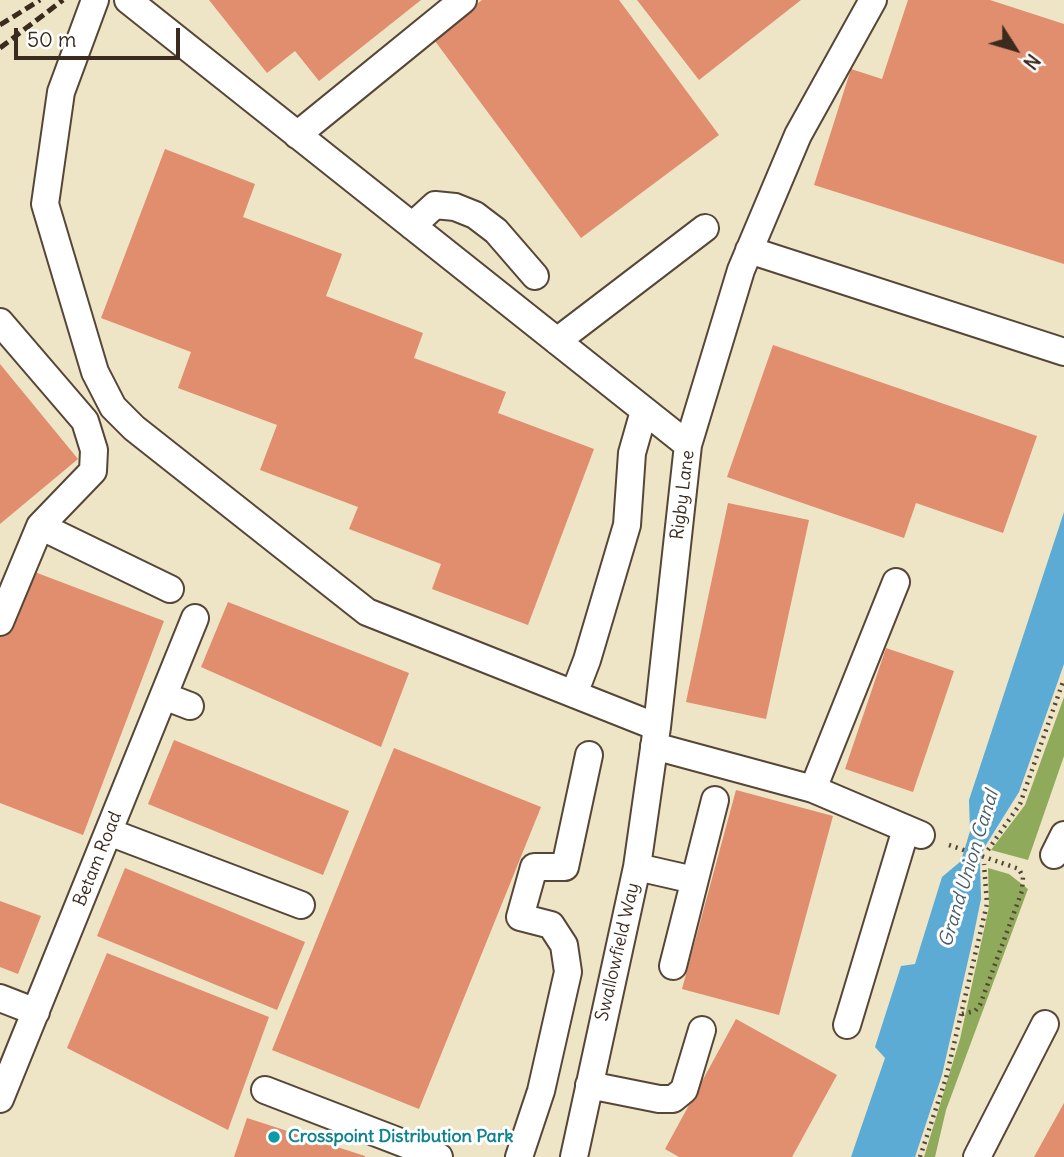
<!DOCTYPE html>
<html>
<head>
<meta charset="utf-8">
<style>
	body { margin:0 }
	#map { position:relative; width:1064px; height:1157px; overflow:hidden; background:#eee4c6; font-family:Delius,sans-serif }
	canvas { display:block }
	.north { position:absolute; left:980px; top:14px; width:70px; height:70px; -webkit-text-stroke:5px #fff; paint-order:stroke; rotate:127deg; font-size:19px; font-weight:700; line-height:28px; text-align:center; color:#3b2a1e }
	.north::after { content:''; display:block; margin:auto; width:24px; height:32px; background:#3b2a1e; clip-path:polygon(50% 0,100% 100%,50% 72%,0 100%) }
	.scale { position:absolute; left:14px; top:28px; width:166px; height:32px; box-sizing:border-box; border:4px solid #3b2a1e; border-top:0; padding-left:9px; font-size:21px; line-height:24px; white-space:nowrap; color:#3b2a1e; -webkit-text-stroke:5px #fff; paint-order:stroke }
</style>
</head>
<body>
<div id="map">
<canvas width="1064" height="1157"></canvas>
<div class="north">N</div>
<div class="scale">50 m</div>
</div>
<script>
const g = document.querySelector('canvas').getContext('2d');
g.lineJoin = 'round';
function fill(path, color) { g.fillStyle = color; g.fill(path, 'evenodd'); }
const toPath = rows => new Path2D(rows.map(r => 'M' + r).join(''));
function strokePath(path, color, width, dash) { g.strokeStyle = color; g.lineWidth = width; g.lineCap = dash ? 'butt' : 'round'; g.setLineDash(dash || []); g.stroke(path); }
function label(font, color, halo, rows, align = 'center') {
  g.font = font + ' Delius,sans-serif'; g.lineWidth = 6; g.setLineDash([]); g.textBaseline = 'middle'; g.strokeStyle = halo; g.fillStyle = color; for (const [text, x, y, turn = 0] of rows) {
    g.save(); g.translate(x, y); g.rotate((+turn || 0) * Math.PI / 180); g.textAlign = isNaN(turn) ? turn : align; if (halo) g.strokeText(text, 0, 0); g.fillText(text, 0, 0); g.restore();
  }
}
fill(toPath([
	[1064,697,1064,756,1028,860,991,850,1025,805],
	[988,868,1009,874,1028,889,946,1110,935,1157,924,1157,960,1039,989,907]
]), '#8faa5b');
fill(toPath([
	[1064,512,1064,664,1019,792,984,848,980,863,981,899,972,943,942,1075,915,1157,851,1157,885,1058,875,1047,901,966,915,964,942,877,961,861,970,831,969,800]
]), '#5babd5');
fill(toPath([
	[209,0,421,0,319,81,295,51,267,73],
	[482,0,619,0,719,135,581,238,432,37],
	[637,0,801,0,699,80],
	[908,0,990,0,1064,24,1064,264,814,185,851,69,882,79],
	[165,149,255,184,243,217,342,254,326,296,423,333,414,358,506,392,498,413,594,449,528,625,432,589,441,564,349,529,358,507,260,470,277,425,178,388,191,352,101,318],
	[773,345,1037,436,1003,533,916,503,904,538,727,477],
	[0,364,78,459,0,524],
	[728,503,809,520,766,719,686,702],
	[24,568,164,621,83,835,0,803,0,632],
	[228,602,409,673,381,747,201,667],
	[886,648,954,671,913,792,845,769],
	[174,740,349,811,323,875,148,804],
	[394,748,541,807,419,1109,272,1050],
	[736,790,833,816,779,1015,682,989],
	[125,868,305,942,277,1010,97,936],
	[0,901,41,916,18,974,0,967],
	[107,953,269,1017,228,1130,67,1048],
	[736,1019,837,1075,792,1157,679,1157,665,1149],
	[1064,1103,1064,1157,1034,1157],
	[247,1118,365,1156,365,1157,234,1157]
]), '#e08e6e');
const minor = toPath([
	[95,0,61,92,45,204,95,372,113,407,134,428,367,612,657,727],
	[128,0,688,445],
	[297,135,463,0],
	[412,226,435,205,455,207,475,215,496,231,535,276],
	[749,250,1064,352],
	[0,322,85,421,94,450,93,471,40,526,0,622],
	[557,341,705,228],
	[40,526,170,589],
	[574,694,587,660,627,525,632,453,644,411],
	[164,696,190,706],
	[654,746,813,789,921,835],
	[813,789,896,582],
	[109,832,301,905],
	[1054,855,1064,835],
	[637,867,694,880],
	[673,966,715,800],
	[0,998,36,1012],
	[847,1025,906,829],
	[589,1085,659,1099,673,1099,684,1090,702,1030],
	[265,1090,439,1157],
	[0,1099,195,618],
	[519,1157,541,1091,568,972,564,945,551,925,520,917,534,867,565,867,589,755],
	[574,1157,637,867,657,727,688,445,741,270,798,135,873,0],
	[977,1157,1045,1024]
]);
strokePath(minor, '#564637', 30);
strokePath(toPath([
	[988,850,1020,804,1064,679],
	[962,1014,975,1011,980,1005,1022,891,1023,877,1019,869,999,862],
	[920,1157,946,1078,987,904,984,864]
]), '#564637', 4.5, [2, 5]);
strokePath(minor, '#fff', 26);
strokePath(toPath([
	[0,25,40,0],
	[0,48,63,0]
]), '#3b2a1e', 5, [10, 5]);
strokePath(toPath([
	[949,845,999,862]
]), '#564637', 4.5, [2, 5]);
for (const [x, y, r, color] of [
	[274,1137,7,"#0f9aa8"]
]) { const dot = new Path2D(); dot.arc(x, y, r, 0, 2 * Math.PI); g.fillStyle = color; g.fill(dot); strokePath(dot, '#fff', 2.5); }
label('18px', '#3b2a1e', '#fff', [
	["Rigby Lane",683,495,-83],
	["Betam Road",98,859,-68],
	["Swallowfield Way",618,952,-77]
]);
label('bold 18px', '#0d838f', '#fff', [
	["Crosspoint Distribution Park",288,1137]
], 'left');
label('italic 19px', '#485e67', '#fff', [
	["Grand Union Canal",969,869,-73]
]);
</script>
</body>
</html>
